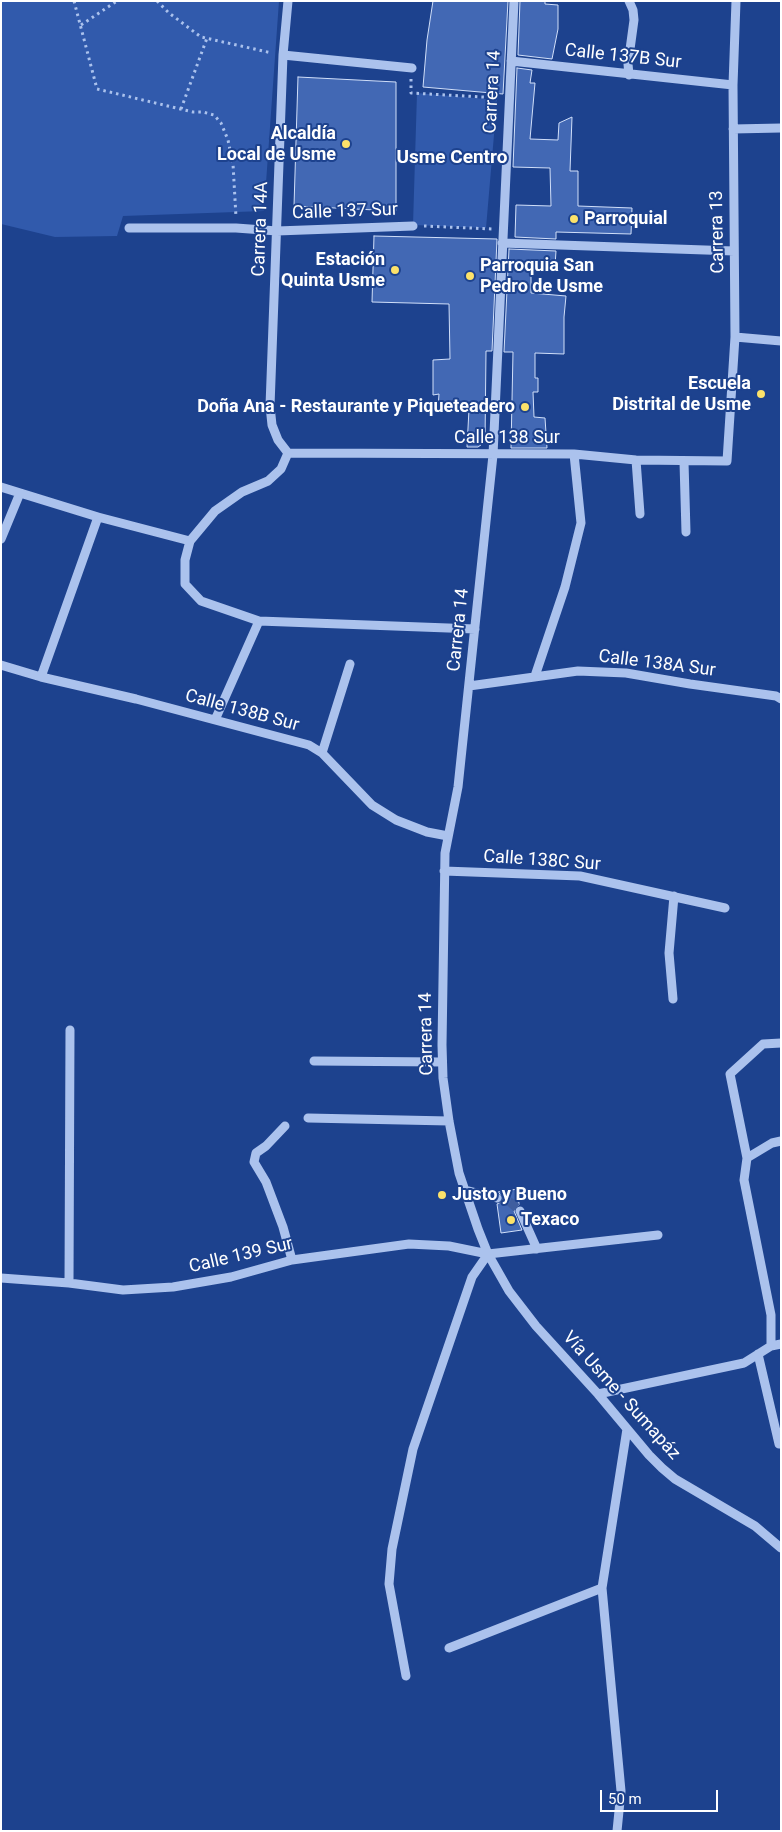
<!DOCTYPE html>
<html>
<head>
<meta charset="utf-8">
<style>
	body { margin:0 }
	#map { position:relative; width:782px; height:1832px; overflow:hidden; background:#1d428e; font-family:Roboto,sans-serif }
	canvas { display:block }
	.frame { position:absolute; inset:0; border:2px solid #fff; pointer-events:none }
	.scale { position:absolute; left:600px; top:1790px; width:118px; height:22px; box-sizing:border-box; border:2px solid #fff; border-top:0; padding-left:6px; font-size:15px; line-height:18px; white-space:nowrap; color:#fff; -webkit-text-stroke:4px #1d428e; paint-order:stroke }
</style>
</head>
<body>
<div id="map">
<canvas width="782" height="1832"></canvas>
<div class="frame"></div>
<div class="scale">50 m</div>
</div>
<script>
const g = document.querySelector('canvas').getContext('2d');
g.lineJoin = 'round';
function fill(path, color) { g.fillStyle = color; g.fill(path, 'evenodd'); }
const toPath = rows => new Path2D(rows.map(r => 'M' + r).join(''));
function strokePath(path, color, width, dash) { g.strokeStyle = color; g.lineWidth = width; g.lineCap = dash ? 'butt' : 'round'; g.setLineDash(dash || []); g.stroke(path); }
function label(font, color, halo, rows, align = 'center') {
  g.font = font + ' Roboto,sans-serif'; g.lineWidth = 4; g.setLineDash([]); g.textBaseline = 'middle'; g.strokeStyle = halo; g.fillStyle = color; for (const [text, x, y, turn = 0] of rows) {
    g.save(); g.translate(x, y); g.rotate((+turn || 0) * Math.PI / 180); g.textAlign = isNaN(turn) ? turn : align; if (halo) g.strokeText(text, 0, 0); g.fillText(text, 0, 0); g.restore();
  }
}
fill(toPath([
	[1,1,279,1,264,211,123,216,117,236,55,237,1,224],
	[417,93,497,100,486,228,413,225]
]), '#315aac');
const building = toPath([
	[433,1,508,1,503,94,423,87,427,40,433,1],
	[520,1,545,1,545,4,558,5,558,29,552,59,518,55,520,1],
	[517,68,532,70,530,83,535,83,530,139,558,140,559,123,572,117,570,171,578,171,578,206,632,208,631,234,556,232,556,239,515,237,516,205,551,206,550,168,513,167,517,68],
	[298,77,396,82,396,211,294,206,298,77],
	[374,236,497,239,492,351,486,351,485,442,478,447,467,447,469,409,438,408,439,394,433,395,433,360,450,359,449,304,372,302,374,236],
	[509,249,556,251,555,266,531,265,531,293,566,296,564,317,564,354,535,353,535,378,538,378,538,392,533,392,534,417,545,418,547,448,511,448,513,352,504,352,509,249],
	[518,1189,519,1205,515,1207,514,1211,522,1230,501,1233,497,1204,502,1202,503,1197,498,1192,518,1189]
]);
fill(building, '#4268b4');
strokePath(building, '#d1dff9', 1);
strokePath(toPath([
	[497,1198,510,1202,520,1211]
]), '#3f5e9f', 9, [9, 4.5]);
strokePath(toPath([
	[74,1,97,89,193,112,203,112,214,115,221,123,228,140,233,164,236,217],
	[157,1,169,13,201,37,272,53],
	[81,25,117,1],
	[411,79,411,93,500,98],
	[181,109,207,38],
	[424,226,492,229]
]), '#abc2ed', 3, [2.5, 4]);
strokePath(toPath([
	[288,1,283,55,270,406,272,425,278,440,288,453],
	[514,1,493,455,458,787,445,853,442,1045,443,1078,449,1121,459,1173,478,1229,488,1254,509,1291,536,1326,598,1394,649,1455,662,1468,675,1479,755,1526,781,1548],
	[629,1,633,10,634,20,628,64,629,75],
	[283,55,412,68],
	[511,61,733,85],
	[733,129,781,128],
	[129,228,236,228,277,231,413,226],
	[502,243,734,251],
	[735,337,781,341],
	[288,453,574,454,636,460,727,461,735,337,733,85,736,1],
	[288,453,281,469,268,481,242,492,215,511,190,541,185,560,185,584,201,601,259,621,475,629],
	[636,460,640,514],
	[684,462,686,532],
	[1,487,98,517,190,541],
	[1,539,20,493],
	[1,665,41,677,136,699,309,745,322,753,372,805,396,820,427,832,448,836],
	[535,676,565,587,581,523,574,454],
	[41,677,98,517],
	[469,686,578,671,626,673,690,684,776,696,781,699],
	[215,720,259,621],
	[322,753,350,664],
	[444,871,580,876,725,908],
	[673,999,669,953,674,896],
	[314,1061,442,1062],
	[308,1118,449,1121],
	[285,1126,266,1146,256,1153,254,1162,266,1182,283,1227,292,1260],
	[747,1158,730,1074,763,1044,781,1043],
	[465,1190,497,1198],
	[520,1211,537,1249],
	[1,1278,69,1283,123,1290,173,1287,231,1277,292,1260,409,1244,449,1246,488,1254,658,1235],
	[69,1283,70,1030],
	[771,1346,771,1315,744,1180,747,1158,772,1143,781,1141],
	[758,1354,779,1444,781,1444],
	[598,1394,744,1363,771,1346,781,1344],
	[449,1648,602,1588],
	[406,1676,389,1584,392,1549,413,1449,472,1277,488,1254],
	[617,1831,621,1791,602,1588,627,1429]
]), '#abc2ed', 9);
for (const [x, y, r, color] of [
	[346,144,5,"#fce26a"],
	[574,219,5,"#fce26a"],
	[395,270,5,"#fce26a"],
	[470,276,5,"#fce26a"],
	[761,394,5,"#fce26a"],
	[525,407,5,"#fce26a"],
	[442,1195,5,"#fce26a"],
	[511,1220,5,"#fce26a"]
]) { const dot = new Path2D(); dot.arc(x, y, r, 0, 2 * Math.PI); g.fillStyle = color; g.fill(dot); strokePath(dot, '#1d428e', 2); }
label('18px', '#fff', '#1d428e', [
	["Calle 137B Sur",623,57,6],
	["Carrera 14",493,92,-87],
	["Calle 137 Sur",345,212,-2],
	["Carrera 14A",261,229,-88],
	["Carrera 13",718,232,-91],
	["Calle 138 Sur",507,438],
	["Carrera 14",459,630,-84],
	["Calle 138A Sur",657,664,7],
	["Calle 138B Sur",242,711,15],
	["Calle 138C Sur",542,861,4],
	["Carrera 14",427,1034,-91],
	["Calle 139 Sur",241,1256,-13],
	["Vía Usme - Sumapáz",621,1396,48]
]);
label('bold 18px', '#fff', '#1d428e', [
	["Alcaldía",336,134],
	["Local de Usme",336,155],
	["Parroquial",584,219,"left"],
	["Estación",385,260],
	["Quinta Usme",385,281],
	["Parroquia San",480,266,"left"],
	["Pedro de Usme",480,287,"left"],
	["Escuela",751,384],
	["Distrital de Usme",751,405],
	["Doña Ana - Restaurante y Piqueteadero",515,407],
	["Justo y Bueno",452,1195,"left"],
	["Texaco",521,1220,"left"]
], 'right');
label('bold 19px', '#fff', '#1d428e', [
	["Usme Centro",452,158]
]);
</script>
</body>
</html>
